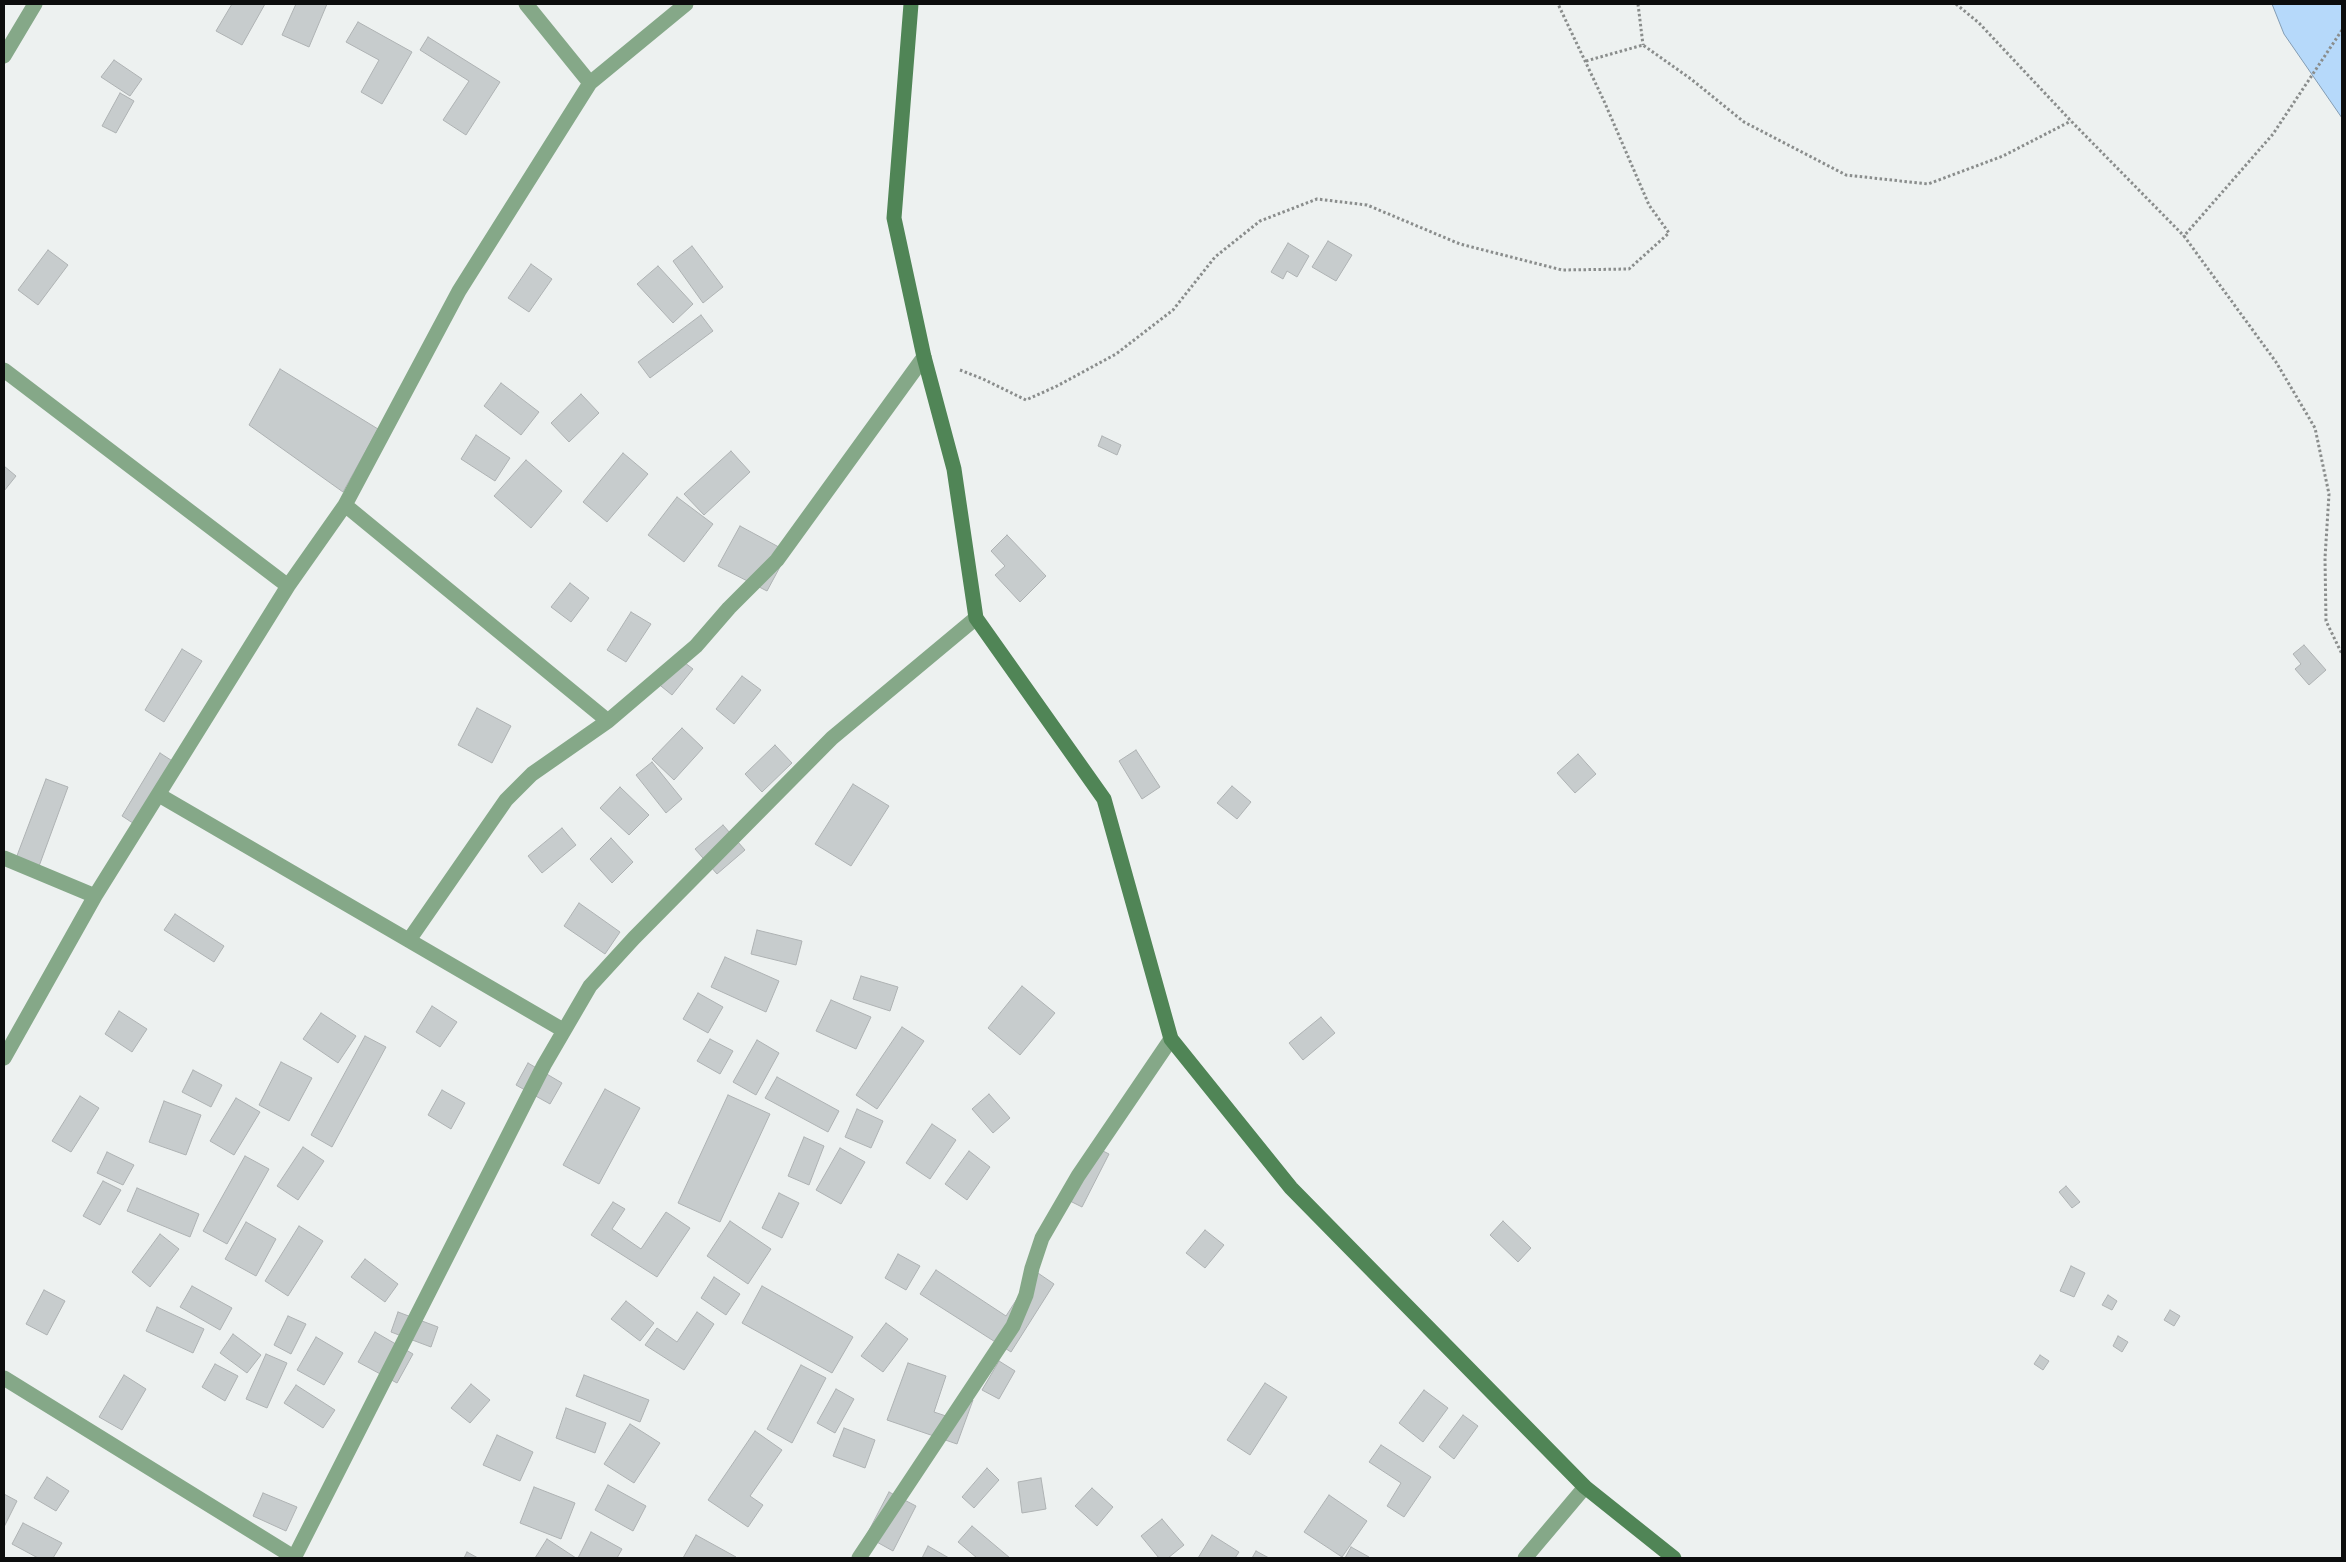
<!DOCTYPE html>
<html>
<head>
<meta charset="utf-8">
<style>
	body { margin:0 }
	#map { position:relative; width:2346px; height:1562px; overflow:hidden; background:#edf1f0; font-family:Arial,sans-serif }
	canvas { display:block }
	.frame { position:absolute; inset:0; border:5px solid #0c0d0d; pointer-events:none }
</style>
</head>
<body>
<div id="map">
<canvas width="2346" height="1562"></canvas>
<div class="frame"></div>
</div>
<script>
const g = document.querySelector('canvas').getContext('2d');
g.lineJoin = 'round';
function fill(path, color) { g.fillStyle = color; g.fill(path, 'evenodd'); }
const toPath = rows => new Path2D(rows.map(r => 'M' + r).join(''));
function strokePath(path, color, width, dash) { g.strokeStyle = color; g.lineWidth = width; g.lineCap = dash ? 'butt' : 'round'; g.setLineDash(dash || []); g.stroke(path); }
const water = toPath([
	[2272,4,2342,4,2342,118,2284,34,2272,4]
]);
fill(water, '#b6d9fa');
strokePath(water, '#839cb3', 1);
const building = toPath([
	[232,4,265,4,242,45,216,31,232,4],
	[296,4,327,4,309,47,282,35,296,4],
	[358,22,412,52,382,104,361,92,379,60,346,42,358,22],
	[428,37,500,82,466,135,443,120,469,81,420,50,428,37],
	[114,60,142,79,130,96,101,77,114,60],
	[120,93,134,101,116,133,102,126,120,93],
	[1328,241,1352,255,1336,281,1312,267,1328,241],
	[1288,243,1309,256,1297,277,1287,271,1283,279,1271,272,1288,243],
	[692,246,723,287,703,303,673,261,692,246],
	[48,250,68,265,38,305,18,290,48,250],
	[531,264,552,279,529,312,508,298,531,264],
	[658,266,693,304,673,323,637,284,658,266],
	[701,315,713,331,650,378,638,362,701,315],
	[280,369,378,429,343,492,249,425,280,369],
	[501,383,539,412,521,435,484,406,501,383],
	[581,394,599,413,569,442,551,423,581,394],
	[476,435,510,458,495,481,461,459,476,435],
	[1102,436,1121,445,1117,455,1098,446,1102,436],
	[731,451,750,472,704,515,684,494,731,451],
	[623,453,648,474,607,522,583,502,623,453],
	[526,460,562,491,531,528,494,496,526,460],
	[4,466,16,476,4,491,4,466],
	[677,497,713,524,684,562,648,535,677,497],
	[740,526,788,552,767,591,718,566,740,526],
	[1007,535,1046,576,1020,602,995,575,1005,566,991,551,1007,535],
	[570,583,589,598,571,622,551,607,570,583],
	[631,612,651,624,626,662,607,650,631,612],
	[2304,645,2326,670,2309,685,2295,669,2301,664,2293,654,2304,645],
	[182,649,202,661,164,722,145,710,182,649],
	[676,656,693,669,672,695,656,682,676,656],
	[742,676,761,690,734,724,716,709,742,676],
	[477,708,511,726,492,763,458,745,477,708],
	[682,728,703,748,674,780,652,759,682,728],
	[775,745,792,763,762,792,745,774,775,745],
	[1136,750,1160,787,1142,799,1119,761,1136,750],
	[160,753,177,764,139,827,122,816,160,753],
	[1578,754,1596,774,1575,793,1557,773,1578,754],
	[652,762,682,799,666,813,636,775,652,762],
	[46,779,68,787,38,869,15,861,46,779],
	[853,784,889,806,851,866,815,844,853,784],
	[1232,786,1251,802,1237,819,1217,803,1232,786],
	[620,787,649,815,629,835,600,808,620,787],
	[723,825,745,850,717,874,695,849,723,825],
	[562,828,576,845,542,873,528,856,562,828],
	[611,838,633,862,612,883,590,859,611,838],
	[579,903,620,932,605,954,564,926,579,903],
	[175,914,224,946,214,962,164,930,175,914],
	[757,930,802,941,796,965,751,954,757,930],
	[725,957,779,981,766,1012,711,987,725,957],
	[861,976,898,987,890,1011,853,999,861,976],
	[1022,986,1055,1013,1020,1055,988,1028,1022,986],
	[698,993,723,1007,708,1033,683,1019,698,993],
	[831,1000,871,1017,856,1049,816,1031,831,1000],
	[432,1006,457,1022,440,1047,416,1032,432,1006],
	[119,1011,147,1029,132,1052,105,1034,119,1011],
	[321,1013,356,1036,338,1063,303,1039,321,1013],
	[1321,1017,1335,1033,1303,1060,1289,1043,1321,1017],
	[902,1027,924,1041,877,1109,856,1095,902,1027],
	[365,1036,386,1047,332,1147,311,1135,365,1036],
	[710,1039,733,1051,720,1074,697,1061,710,1039],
	[757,1040,779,1053,756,1095,733,1082,757,1040],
	[281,1062,312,1078,289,1121,259,1105,281,1062],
	[528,1063,562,1083,550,1104,516,1085,528,1063],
	[193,1070,222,1085,211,1107,182,1092,193,1070],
	[777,1077,839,1111,828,1132,765,1098,777,1077],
	[605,1089,640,1108,599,1184,563,1165,605,1089],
	[442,1090,465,1103,451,1129,428,1115,442,1090],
	[989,1094,1010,1118,993,1133,972,1109,989,1094],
	[728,1095,770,1114,720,1222,678,1203,728,1095],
	[80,1096,99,1108,71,1152,52,1141,80,1096],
	[236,1098,260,1112,234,1155,210,1141,236,1098],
	[164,1101,201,1115,186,1155,149,1142,164,1101],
	[857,1109,883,1121,871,1148,845,1137,857,1109],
	[932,1124,956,1140,930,1179,906,1163,932,1124],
	[804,1137,824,1146,809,1185,788,1176,804,1137],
	[1091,1145,1109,1154,1082,1207,1064,1198,1091,1145],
	[303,1147,324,1161,298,1200,277,1186,303,1147],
	[840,1148,865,1162,841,1204,816,1190,840,1148],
	[969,1151,990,1167,967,1200,945,1184,969,1151],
	[107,1152,134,1165,123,1185,97,1173,107,1152],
	[245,1156,269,1169,227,1244,203,1231,245,1156],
	[103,1181,121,1190,100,1225,83,1216,103,1181],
	[2066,1186,2080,1202,2072,1208,2059,1192,2066,1186],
	[137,1188,199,1214,190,1237,127,1211,137,1188],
	[779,1193,799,1203,782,1238,762,1228,779,1193],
	[613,1202,625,1209,612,1229,641,1249,666,1212,690,1228,657,1277,591,1235,613,1202],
	[730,1221,771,1249,748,1284,707,1256,730,1221],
	[1503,1221,1531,1248,1518,1262,1490,1235,1503,1221],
	[246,1222,276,1239,256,1276,225,1259,246,1222],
	[299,1226,323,1241,288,1296,265,1281,299,1226],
	[1205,1230,1224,1245,1205,1268,1186,1253,1205,1230],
	[160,1234,179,1249,150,1287,132,1272,160,1234],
	[898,1254,920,1266,906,1290,885,1278,898,1254],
	[365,1259,398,1284,385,1302,351,1277,365,1259],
	[2071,1266,2085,1273,2074,1297,2060,1291,2071,1266],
	[936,1270,1006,1316,1035,1271,1054,1284,1011,1352,920,1294,936,1270],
	[714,1277,740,1294,726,1315,701,1298,714,1277],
	[192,1286,232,1308,220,1330,180,1307,192,1286],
	[762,1286,853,1337,832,1373,742,1323,762,1286],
	[44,1290,65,1301,47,1335,26,1324,44,1290],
	[2108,1295,2117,1301,2112,1310,2102,1305,2108,1295],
	[626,1301,654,1323,640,1341,611,1319,626,1301],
	[157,1307,204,1329,193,1353,146,1331,157,1307],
	[2170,1310,2180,1316,2174,1326,2164,1320,2170,1310],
	[398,1312,438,1327,431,1347,391,1332,398,1312],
	[697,1312,714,1324,684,1370,645,1345,657,1328,677,1342,697,1312],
	[288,1316,306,1324,291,1354,274,1345,288,1316],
	[886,1323,908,1339,883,1372,861,1356,886,1323],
	[375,1332,413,1354,397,1383,358,1362,375,1332],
	[233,1334,261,1355,247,1373,220,1353,233,1334],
	[2118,1336,2128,1342,2122,1352,2113,1346,2118,1336],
	[316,1337,343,1353,324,1385,297,1370,316,1337],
	[266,1354,287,1363,267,1408,246,1399,266,1354],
	[2040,1355,2049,1361,2043,1370,2034,1364,2040,1355],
	[999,1361,1015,1371,999,1399,982,1390,999,1361],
	[908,1363,946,1376,934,1412,952,1418,973,1400,957,1444,887,1420,908,1363],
	[215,1364,238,1376,225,1401,202,1387,215,1364],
	[801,1365,826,1378,792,1443,767,1429,801,1365],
	[124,1375,146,1389,122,1430,99,1417,124,1375],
	[584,1375,649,1400,640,1422,576,1396,584,1375],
	[1265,1383,1287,1397,1250,1455,1227,1440,1265,1383],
	[471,1384,490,1400,470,1423,451,1408,471,1384],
	[296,1385,335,1410,323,1428,284,1403,296,1385],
	[836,1389,854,1399,835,1433,817,1423,836,1389],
	[1424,1390,1448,1408,1423,1442,1399,1423,1424,1390],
	[566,1408,606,1423,595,1453,556,1438,566,1408],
	[1463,1415,1478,1426,1454,1459,1439,1447,1463,1415],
	[630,1424,660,1443,634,1483,604,1464,630,1424],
	[844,1428,875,1440,865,1468,833,1456,844,1428],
	[755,1431,782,1450,750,1496,763,1505,748,1527,708,1500,755,1431],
	[497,1435,533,1452,520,1481,483,1465,497,1435],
	[1381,1445,1431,1477,1404,1517,1387,1506,1401,1483,1369,1462,1381,1445],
	[987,1468,999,1480,974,1508,962,1497,987,1468],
	[47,1477,69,1491,56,1511,34,1498,47,1477],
	[1041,1478,1046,1509,1022,1513,1018,1482,1041,1478],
	[608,1485,646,1506,633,1531,595,1510,608,1485],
	[534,1487,575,1503,561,1539,520,1523,534,1487],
	[1092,1488,1113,1507,1097,1526,1075,1506,1092,1488],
	[889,1492,916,1506,893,1551,866,1536,889,1492],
	[263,1493,297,1507,286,1531,253,1516,263,1493],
	[4,1494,17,1501,4,1527,4,1494],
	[1329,1495,1367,1521,1342,1557,1304,1532,1329,1495],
	[1162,1519,1184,1545,1168,1558,1159,1558,1141,1536,1162,1519],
	[23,1523,62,1543,53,1558,38,1558,12,1544,23,1523],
	[972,1526,1010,1558,977,1558,958,1542,972,1526],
	[591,1532,622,1549,617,1558,578,1558,591,1532],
	[696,1535,736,1557,736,1558,683,1558,696,1535],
	[1212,1535,1239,1552,1235,1558,1198,1558,1212,1535],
	[547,1539,576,1558,535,1558,547,1539],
	[928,1546,949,1558,922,1558,928,1546],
	[1351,1547,1369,1557,1368,1558,1345,1558,1351,1547],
	[1256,1551,1269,1558,1252,1558,1256,1551],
	[467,1552,478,1558,464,1558,467,1552]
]);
fill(building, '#c7cccd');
strokePath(building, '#aeb2b3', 1);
strokePath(toPath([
	[1638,4,1643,45],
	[1956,4,1979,23,2071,121,2184,236],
	[2342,30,2273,134,2184,236,2276,362,2315,428,2329,494,2325,558,2326,621,2342,654],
	[1586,61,1643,45,1691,79,1744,122,1846,175,1928,184,2003,156,2071,121],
	[960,370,983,379,1026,400,1057,386,1116,354,1173,310,1215,257,1260,221,1317,199,1367,205,1460,244,1562,270,1629,269,1669,233,1649,205,1604,101,1558,4]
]), '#8a8d8c', 3, [2.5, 2.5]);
strokePath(toPath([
	[526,4,590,83],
	[4,56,35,4],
	[4,370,288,586],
	[345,505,608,721],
	[159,795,563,1030],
	[4,858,95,896],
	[409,940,506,800,532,774,608,721,696,646,729,608,777,560,924,357],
	[4,1058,95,896,288,586,345,505,459,291,590,83,686,4],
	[4,1378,295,1558],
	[294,1558,544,1065,590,986,634,938,832,738,976,618],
	[859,1558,1013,1326,1026,1295,1032,1268,1042,1238,1078,1176,1171,1039],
	[1525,1558,1585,1487]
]), '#85a888', 15);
strokePath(toPath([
	[911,4,894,218,924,357,954,469,976,618,1104,799,1171,1039,1291,1188,1585,1487,1674,1558]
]), '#508556', 15);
</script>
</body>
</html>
